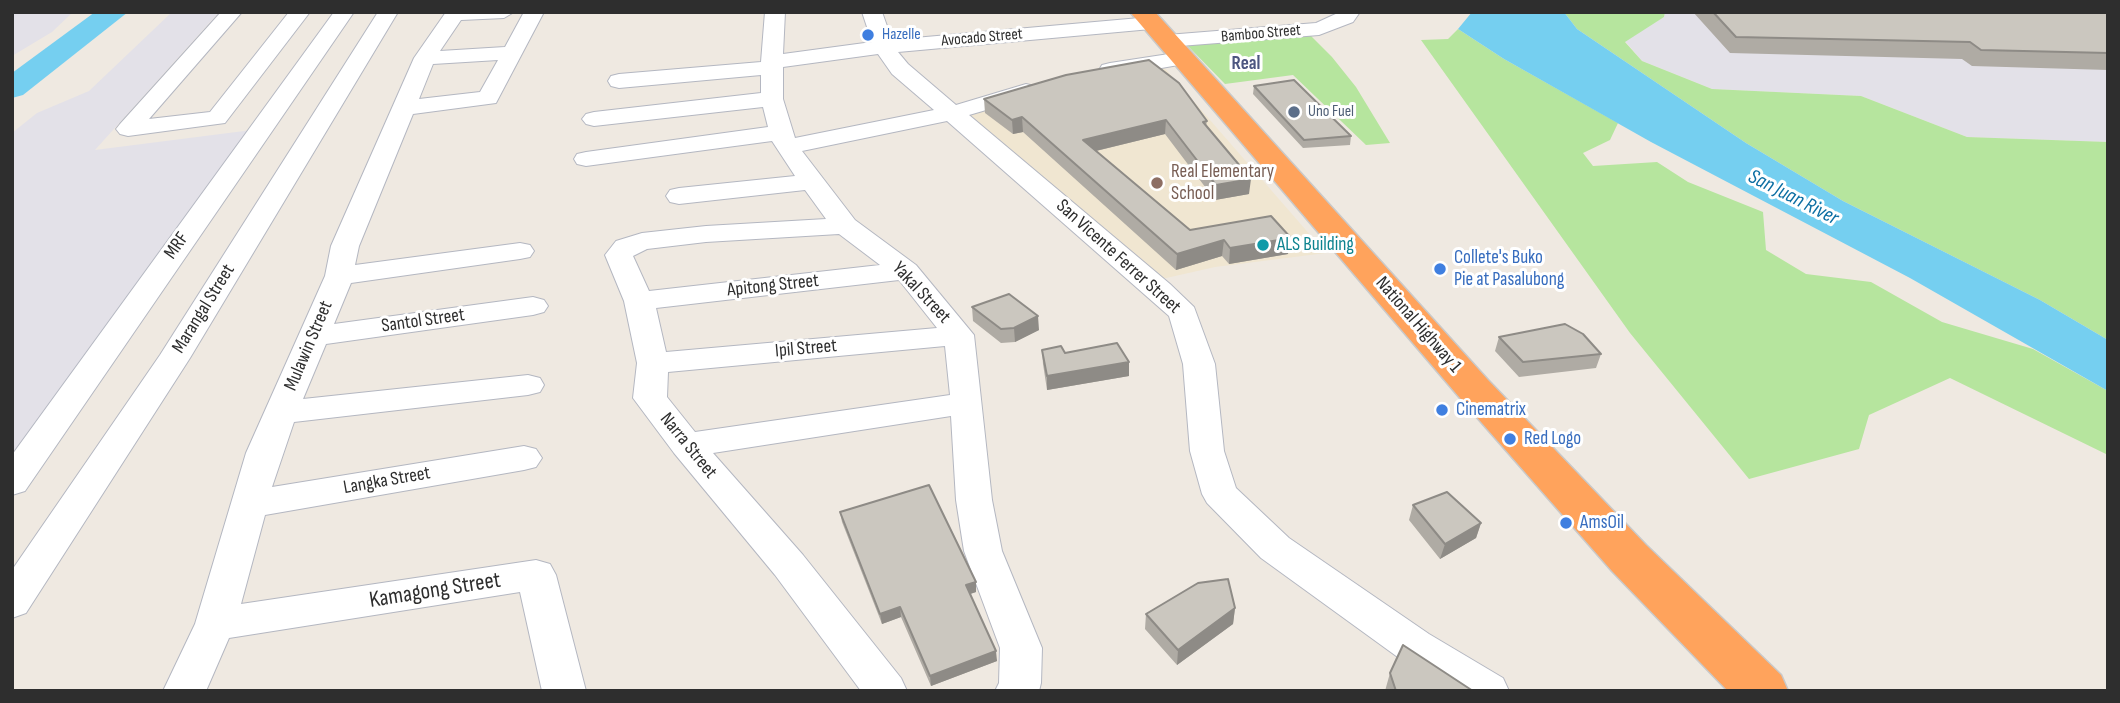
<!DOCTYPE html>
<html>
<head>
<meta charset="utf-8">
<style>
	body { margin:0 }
	#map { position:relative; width:2120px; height:703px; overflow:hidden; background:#efe9e1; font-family:"Sofia Sans Condensed",sans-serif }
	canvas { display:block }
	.frame { position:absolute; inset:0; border:14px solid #2e2e2e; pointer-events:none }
</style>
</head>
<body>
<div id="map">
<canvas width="2120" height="703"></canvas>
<div class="frame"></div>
</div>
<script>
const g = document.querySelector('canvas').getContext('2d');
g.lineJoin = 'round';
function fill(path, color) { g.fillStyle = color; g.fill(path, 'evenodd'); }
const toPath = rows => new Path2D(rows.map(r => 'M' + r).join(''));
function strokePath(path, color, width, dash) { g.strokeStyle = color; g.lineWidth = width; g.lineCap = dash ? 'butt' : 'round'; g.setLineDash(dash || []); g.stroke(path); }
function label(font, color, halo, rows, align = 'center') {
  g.font = font + ' "Sofia Sans Condensed",sans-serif'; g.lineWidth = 6; g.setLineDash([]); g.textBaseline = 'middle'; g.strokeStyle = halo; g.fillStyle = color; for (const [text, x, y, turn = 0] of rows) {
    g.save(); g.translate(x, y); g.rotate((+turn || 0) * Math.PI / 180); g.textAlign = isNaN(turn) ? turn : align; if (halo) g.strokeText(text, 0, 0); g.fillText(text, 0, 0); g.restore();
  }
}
fill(toPath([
	[12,12,73,12,52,32,12,56],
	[172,12,219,12,95,150,252,130,12,470,12,133,37,113,89,91],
	[1665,12,2108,12,2108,142,1967,137,1861,96,1712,89,1642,61,1625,41,1664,17]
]), '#e3e1e8');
fill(toPath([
	[1162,65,1326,253,1215,267,1162,279,964,114]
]), '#f0e6d1');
fill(toPath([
	[1564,12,1665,12,1664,17,1625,42,1642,61,1712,89,1861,96,1967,137,2108,142,2108,340,2040,300,1843,201,1746,143,1577,29],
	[1458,29,1504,59,1618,123,1610,140,1583,153,1593,166,1657,162,1688,182,1763,212,1766,250,1806,274,1871,282,1942,322,2033,349,2108,391,2108,455,1950,378,1869,415,1859,449,1749,479,1630,333,1421,40,1448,39],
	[1308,33,1332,57,1356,87,1390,143,1366,145,1293,75,1225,84,1184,42]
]), '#b6e59e');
fill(toPath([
	[1472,12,1564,12,1577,29,1746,143,1843,201,2040,300,2108,340,2108,391,1910,278,1651,142,1504,59,1458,29]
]), '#75cff0');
fill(toPath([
	[95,12,128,12,23,95,12,98,12,73,95,12]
]), '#75cff0');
const minor = toPath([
	[221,12,242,12,149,119,210,112,289,12,310,12,225,123,128,136,120,134,116,129,120,124,221,12],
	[334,12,354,12,25,491,12,495,12,455,334,12],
	[378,12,398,12,190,358,26,613,12,618,12,570,160,355,378,12],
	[446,12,514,12,504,18,461,20,440,51,505,47,524,12,544,12,496,103,413,114,359,246,355,265,520,243,530,245,534,251,530,257,520,259,351,283,334,324,533,297,544,300,548,306,544,312,533,315,326,344,303,399,528,375,540,378,544,385,540,392,528,395,294,422,272,487,524,446,536,449,542,458,536,467,524,470,265,515,241,604,536,560,550,564,556,575,586,691,542,691,520,592,229,638,206,691,163,691,195,624,246,453,325,276,331,246,414,58,446,12],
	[498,60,480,92,419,99,433,64,498,60],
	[765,12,785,12,783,54,872,42,862,12,882,12,892,40,1151,17,1158,19,1161,23,1158,27,1151,29,898,52,908,64,956,105,1026,84,1034,86,1037,91,1034,96,969,115,1170,284,1194,307,1215,364,1224,451,1236,488,1289,538,1429,634,1503,678,1509,691,1452,691,1399,658,1261,558,1207,503,1202,494,1190,451,1183,364,1169,316,947,121,802,151,855,220,916,265,974,335,992,500,1002,551,1042,648,1041,683,1039,691,995,691,999,683,1000,648,964,551,956,500,951,416,713,453,803,555,901,678,907,691,861,691,775,575,674,453,633,398,637,363,624,301,605,255,616,241,642,233,706,226,826,219,805,190,679,204,670,202,666,196,670,190,679,188,795,176,772,141,586,166,577,164,574,159,577,154,586,152,768,127,763,107,594,126,586,124,582,119,586,114,594,112,761,93,761,75,619,88,611,86,608,81,611,76,619,74,761,62,765,12],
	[878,54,892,74,934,110,795,138,783,99,783,67,878,54],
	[839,234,880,265,649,291,633,256,647,249,706,242,839,234],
	[899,280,937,328,666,352,656,308,899,280],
	[945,346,950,395,695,432,667,397,668,372,945,346],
	[1340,12,1360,12,1353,22,1319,35,1167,47,1160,45,1157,41,1160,37,1167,35,1316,23,1340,12],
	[1182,52,1190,53,1193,58,1190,63,1110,77,1102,75,1099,70,1102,65,1110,63,1182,52]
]);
const highway = toPath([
	[1130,12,1155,12,1488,380,1646,545,1781,675,1788,691,1728,691,1612,571,1460,398,1130,12]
]);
strokePath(minor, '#b4b7c1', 2);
strokePath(highway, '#c9c9c9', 3);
fill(minor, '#fff');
fill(highway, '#ffa35c');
fill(toPath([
	[1693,12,2108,12,2108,70,1972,66,1962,59,1730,53],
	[1254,86,1351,136,1350,145,1303,148,1253,94],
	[984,99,1207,121,1206,126,1249,194,1215,200,1165,134,1096,151,1190,230,1288,254,1229,264,1222,256,1176,270,1023,132,1013,134,985,113],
	[972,307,1039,330,1015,342,1001,343,973,321],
	[1499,337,1601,354,1596,368,1519,377,1495,351],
	[1042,350,1129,362,1129,376,1047,390,1043,364],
	[1413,505,1481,523,1476,538,1440,559,1409,520],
	[840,512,976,582,976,592,970,594,997,661,931,686,901,617,882,624,842,522],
	[1235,608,1233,624,1177,665,1145,629,1146,614],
	[1390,673,1473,691,1385,691]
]), '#afaba4');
fill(toPath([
	[1022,117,1023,132,1013,134,1012,120],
	[1166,120,1165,134,1083,154,1083,140],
	[1251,179,1249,194,1215,200,1216,185],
	[1291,238,1288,254,1229,264,1230,248],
	[1224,240,1222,256,1176,270,1177,254],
	[1038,316,1039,330,1015,342,1014,328],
	[1129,362,1129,376,1047,390,1047,376],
	[1481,523,1476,538,1440,559,1445,544],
	[976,582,976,592,967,595,966,585],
	[900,607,901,617,882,624,880,614],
	[1235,608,1233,624,1177,665,1178,650],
	[996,651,997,661,931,686,930,676]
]), '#8e8b86');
const building = toPath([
	[1713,12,2108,12,2108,53,1981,50,1970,42,1736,37,1713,12],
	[1149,60,1179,83,1207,121,1203,122,1251,179,1216,185,1166,120,1083,140,1190,230,1271,216,1291,238,1230,248,1224,240,1177,254,1022,117,1012,120,984,99,1066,75,1149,60],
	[1294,80,1351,136,1304,140,1254,86,1294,80],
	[1009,294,1038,316,1014,328,1001,329,972,307,1009,294],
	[1565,324,1583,334,1601,354,1523,362,1499,337,1565,324],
	[1117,343,1129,362,1047,376,1042,350,1061,346,1065,353,1117,343],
	[929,485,976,582,966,585,996,651,930,676,900,607,880,614,840,512,929,485],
	[1447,492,1481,523,1445,544,1413,505,1447,492],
	[1228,579,1235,608,1178,650,1146,614,1198,583,1228,579],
	[1403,645,1473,691,1396,691,1390,673,1403,645]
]);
fill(building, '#cbc7bf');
strokePath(building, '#8e8b86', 2);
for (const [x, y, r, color] of [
	[868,35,7,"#3f7fe0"],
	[1294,112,7,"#5c6f8a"],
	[1157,183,7,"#8d6e63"],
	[1263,245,7,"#0f9aa8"],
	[1440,269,7,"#3f7fe0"],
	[1442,410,7,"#3f7fe0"],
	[1510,439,7,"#3f7fe0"],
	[1566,523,7,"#3f7fe0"]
]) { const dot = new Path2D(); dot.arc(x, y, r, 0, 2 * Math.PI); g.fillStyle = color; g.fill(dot); strokePath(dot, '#fff', 2.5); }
label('16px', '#2e2e2e', '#fff', [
	["Bamboo Street",1261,34,-5],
	["Avocado Street",982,38,-5]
]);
label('16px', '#366cbe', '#fff', [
	["Hazelle",882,35]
], 'left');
label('16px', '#4e5e75', '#fff', [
	["Uno Fuel",1308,112]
], 'left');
label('bold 19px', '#4d5680', '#fff', [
	["Real",1246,64]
]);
label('19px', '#785e54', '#fff', [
	["Real Elementary",1171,172],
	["School",1171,194]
], 'left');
label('19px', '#0d838f', '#fff', [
	["ALS Building",1277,245]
], 'left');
label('19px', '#2e2e2e', '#fff', [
	["MRF",177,246,-55],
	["San Vicente Ferrer Street",1118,257,42],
	["Apitong Street",773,286,-6],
	["Yakal Street",921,293,47],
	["Marangal Street",204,309,-58],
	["Santol Street",423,321,-8],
	["National Highway 1",1418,325,49],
	["Mulawin Street",309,346,-67],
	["Ipil Street",806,349,-5],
	["Narra Street",688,446,51],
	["Langka Street",387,481,-10]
]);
label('19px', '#366cbe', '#fff', [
	["Collete's Buko",1454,258],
	["Pie at Pasalubong",1454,280],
	["Cinematrix",1456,410],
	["Red Logo",1524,439],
	["AmsOil",1580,523]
], 'left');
label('italic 21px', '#0d6fa3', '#fff', [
	["San Juan River",1793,198,27]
]);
label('23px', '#2e2e2e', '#fff', [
	["Kamagong Street",435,591,-9]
]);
</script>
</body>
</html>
